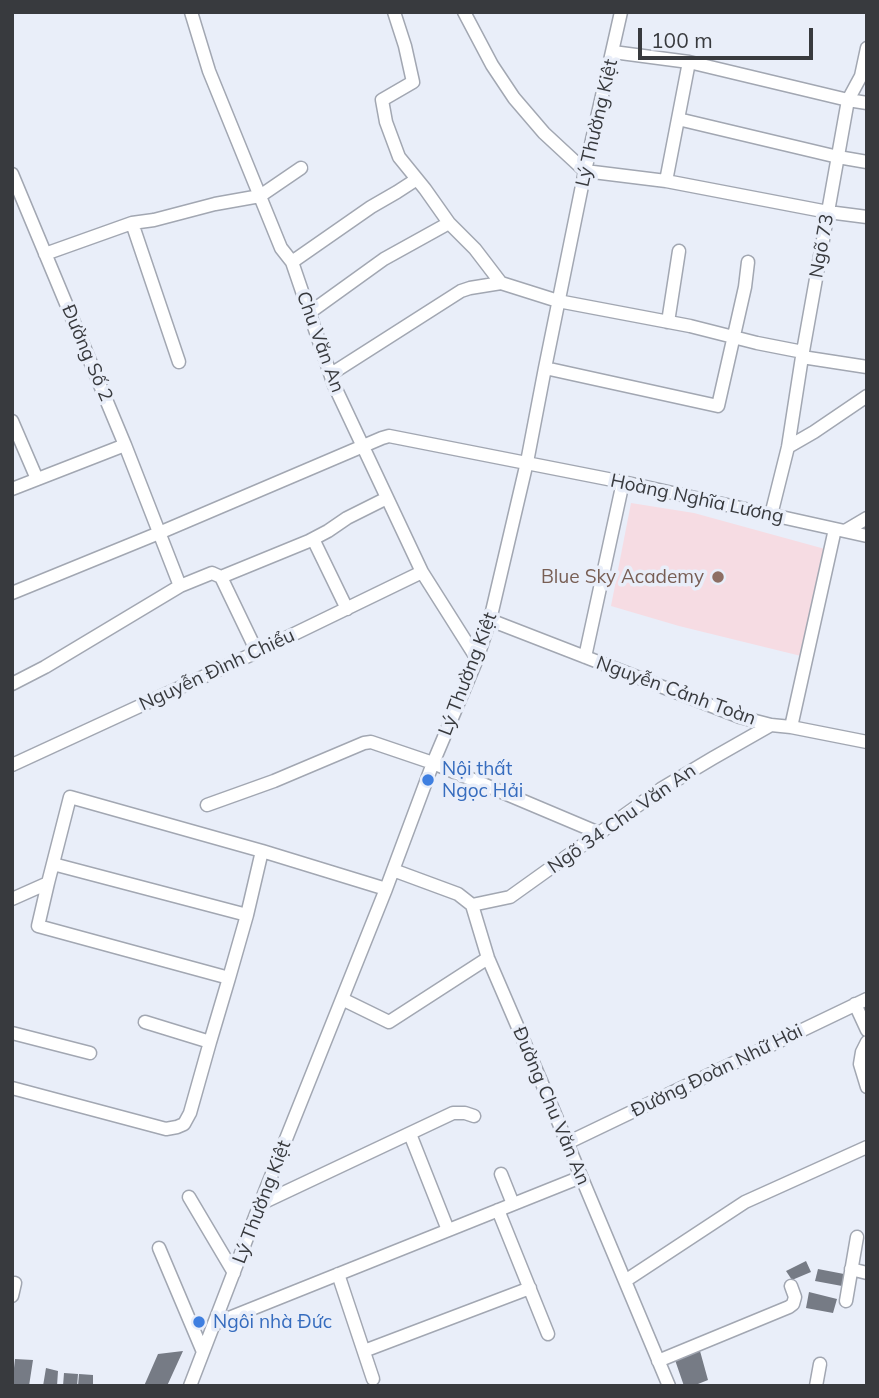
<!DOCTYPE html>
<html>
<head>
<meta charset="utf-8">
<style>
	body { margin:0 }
	#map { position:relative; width:879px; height:1398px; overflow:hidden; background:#e9eef9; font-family:Mulish,sans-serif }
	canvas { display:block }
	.frame { position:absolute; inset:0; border:14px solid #383a3e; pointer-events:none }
	.scale { position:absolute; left:638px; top:28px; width:175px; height:32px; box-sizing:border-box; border:4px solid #383a3e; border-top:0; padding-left:9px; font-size:21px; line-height:24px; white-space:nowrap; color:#383a3e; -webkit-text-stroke:5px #e9eef9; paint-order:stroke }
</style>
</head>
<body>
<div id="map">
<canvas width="879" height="1398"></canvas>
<div class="frame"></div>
<div class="scale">100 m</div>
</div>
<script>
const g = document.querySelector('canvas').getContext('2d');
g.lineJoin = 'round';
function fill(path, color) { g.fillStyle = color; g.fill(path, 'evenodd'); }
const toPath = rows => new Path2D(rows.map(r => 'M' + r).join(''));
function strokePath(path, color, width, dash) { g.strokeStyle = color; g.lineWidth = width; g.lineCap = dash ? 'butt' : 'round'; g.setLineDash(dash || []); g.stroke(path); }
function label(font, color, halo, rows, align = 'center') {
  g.font = font + ' Mulish,sans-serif'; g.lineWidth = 7; g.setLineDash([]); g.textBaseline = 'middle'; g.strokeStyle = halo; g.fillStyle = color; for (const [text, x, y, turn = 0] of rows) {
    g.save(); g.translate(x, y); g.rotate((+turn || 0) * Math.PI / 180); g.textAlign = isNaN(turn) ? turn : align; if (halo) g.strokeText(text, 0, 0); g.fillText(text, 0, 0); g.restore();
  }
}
fill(toPath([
	[631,503,694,513,825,549,801,656,679,626,611,606]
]), '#f6dce3');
fill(toPath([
	[806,1261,811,1272,792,1280,786,1271],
	[818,1269,844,1274,842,1286,815,1281],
	[809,1292,837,1299,833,1313,806,1308],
	[183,1351,167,1386,144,1386,158,1354],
	[700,1351,708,1380,693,1386,684,1386,675,1360],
	[15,1359,33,1360,29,1386,12,1386],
	[46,1368,58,1371,57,1386,43,1386],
	[64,1373,78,1374,77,1386,63,1386],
	[79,1374,93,1375,93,1386,78,1386]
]), '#767b85');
const minor = toPath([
	[191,12,209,71,281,248,292,262,334,385,422,572,477,659],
	[394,12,405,46,413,82,382,100,386,122,399,157,425,189,449,223,475,249,501,283,558,301,690,326,757,343,803,352],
	[464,12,492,65,514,98,544,133,585,171],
	[613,52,689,62,848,100,867,103],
	[678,119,838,157,867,162],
	[585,171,666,181,828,212,867,217],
	[12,174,125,445,180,586],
	[666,181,689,62],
	[45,254,132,223],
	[292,262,371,207,397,192,417,179],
	[309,313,384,259,449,223],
	[668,322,679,251],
	[802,357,867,367],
	[179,362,132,223,154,220,215,204,260,196,301,168],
	[545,368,718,406,745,287,748,262],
	[331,374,461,291,470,288,501,283],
	[12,421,37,479],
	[788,447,814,432,867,396],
	[12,489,125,445],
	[771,515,788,447,802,357,848,100,861,76,867,48],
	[845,531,867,518],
	[309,541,328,531,347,518,387,498],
	[221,577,309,541,312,541,315,543,347,609],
	[12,593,159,533,382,438,389,436,623,482,867,536],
	[490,620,740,717,771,725,791,727,867,742],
	[585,657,623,482],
	[12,684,45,667,180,586,212,573,221,577,257,652],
	[791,727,835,529],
	[12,765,257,652,422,572],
	[207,805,274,781,364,743,371,742,433,763,599,833],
	[262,851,386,889],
	[393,870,458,894,472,905,488,958,547,1095,669,1386],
	[48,883,38,926,229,978,247,915],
	[12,899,48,883,70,797,262,851,247,915,53,864],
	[472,905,510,897,661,789,713,758,771,725],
	[342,999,389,1022,488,958],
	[855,1004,867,1030],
	[145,1022,210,1042,229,978],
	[12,1033,90,1053],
	[867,1042,862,1052,860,1064,867,1087],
	[12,1088,166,1129,177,1127,184,1124,190,1113,210,1042],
	[410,1134,448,1230],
	[567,1143,867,999],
	[501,1174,513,1204],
	[189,1197,234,1273],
	[260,1204,453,1113,465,1113,474,1116],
	[498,1210,548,1334],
	[159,1248,203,1352],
	[851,1269,867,1273],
	[338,1274,373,1379],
	[625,1281,745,1202,867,1147],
	[12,1296,15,1283],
	[846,1301,857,1237],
	[214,1324,581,1177],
	[364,1351,530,1288],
	[658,1361,789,1307,793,1304,795,1297,791,1286],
	[190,1386,260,1204,386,889,433,763,477,659,490,620,527,462,545,368,585,171,621,12],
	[816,1386,820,1364]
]);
strokePath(minor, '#a2a7b2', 15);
strokePath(minor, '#fff', 12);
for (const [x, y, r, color] of [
	[718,577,7,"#8d6e63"],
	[428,780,7,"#3f7fe0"],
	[199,1322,7,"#3f7fe0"]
]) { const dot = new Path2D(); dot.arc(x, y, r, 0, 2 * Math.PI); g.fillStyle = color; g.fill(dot); strokePath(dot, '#e9eef9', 2.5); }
label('19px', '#383a3e', '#e9eef9', [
	["Lý Thường Kiệt",597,123,-77],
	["Ngõ 73",822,246,-80],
	["Chu Văn An",320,342,70],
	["Đường Số 2",87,353,67],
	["Hoàng Nghĩa Lương",697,499,12],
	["Nguyễn Đình Chiểu",217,670,-25],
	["Lý Thường Kiệt",468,674,-69],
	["Nguyễn Cảnh Toàn",676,691,20],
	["Ngõ 34 Chu Văn An",622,819,-35],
	["Đường Đoàn Nhữ Hài",717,1071,-26],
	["Đường Chu Văn An",551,1106,67],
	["Lý Thường Kiệt",262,1202,-69]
]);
label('19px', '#785e54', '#e9eef9', [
	["Blue Sky Academy",704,577]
], 'right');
label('19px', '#366cbe', '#e9eef9', [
	["Nội thất",442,769],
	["Ngọc Hải",442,791],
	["Ngôi nhà Đức",213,1322]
], 'left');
</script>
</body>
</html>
